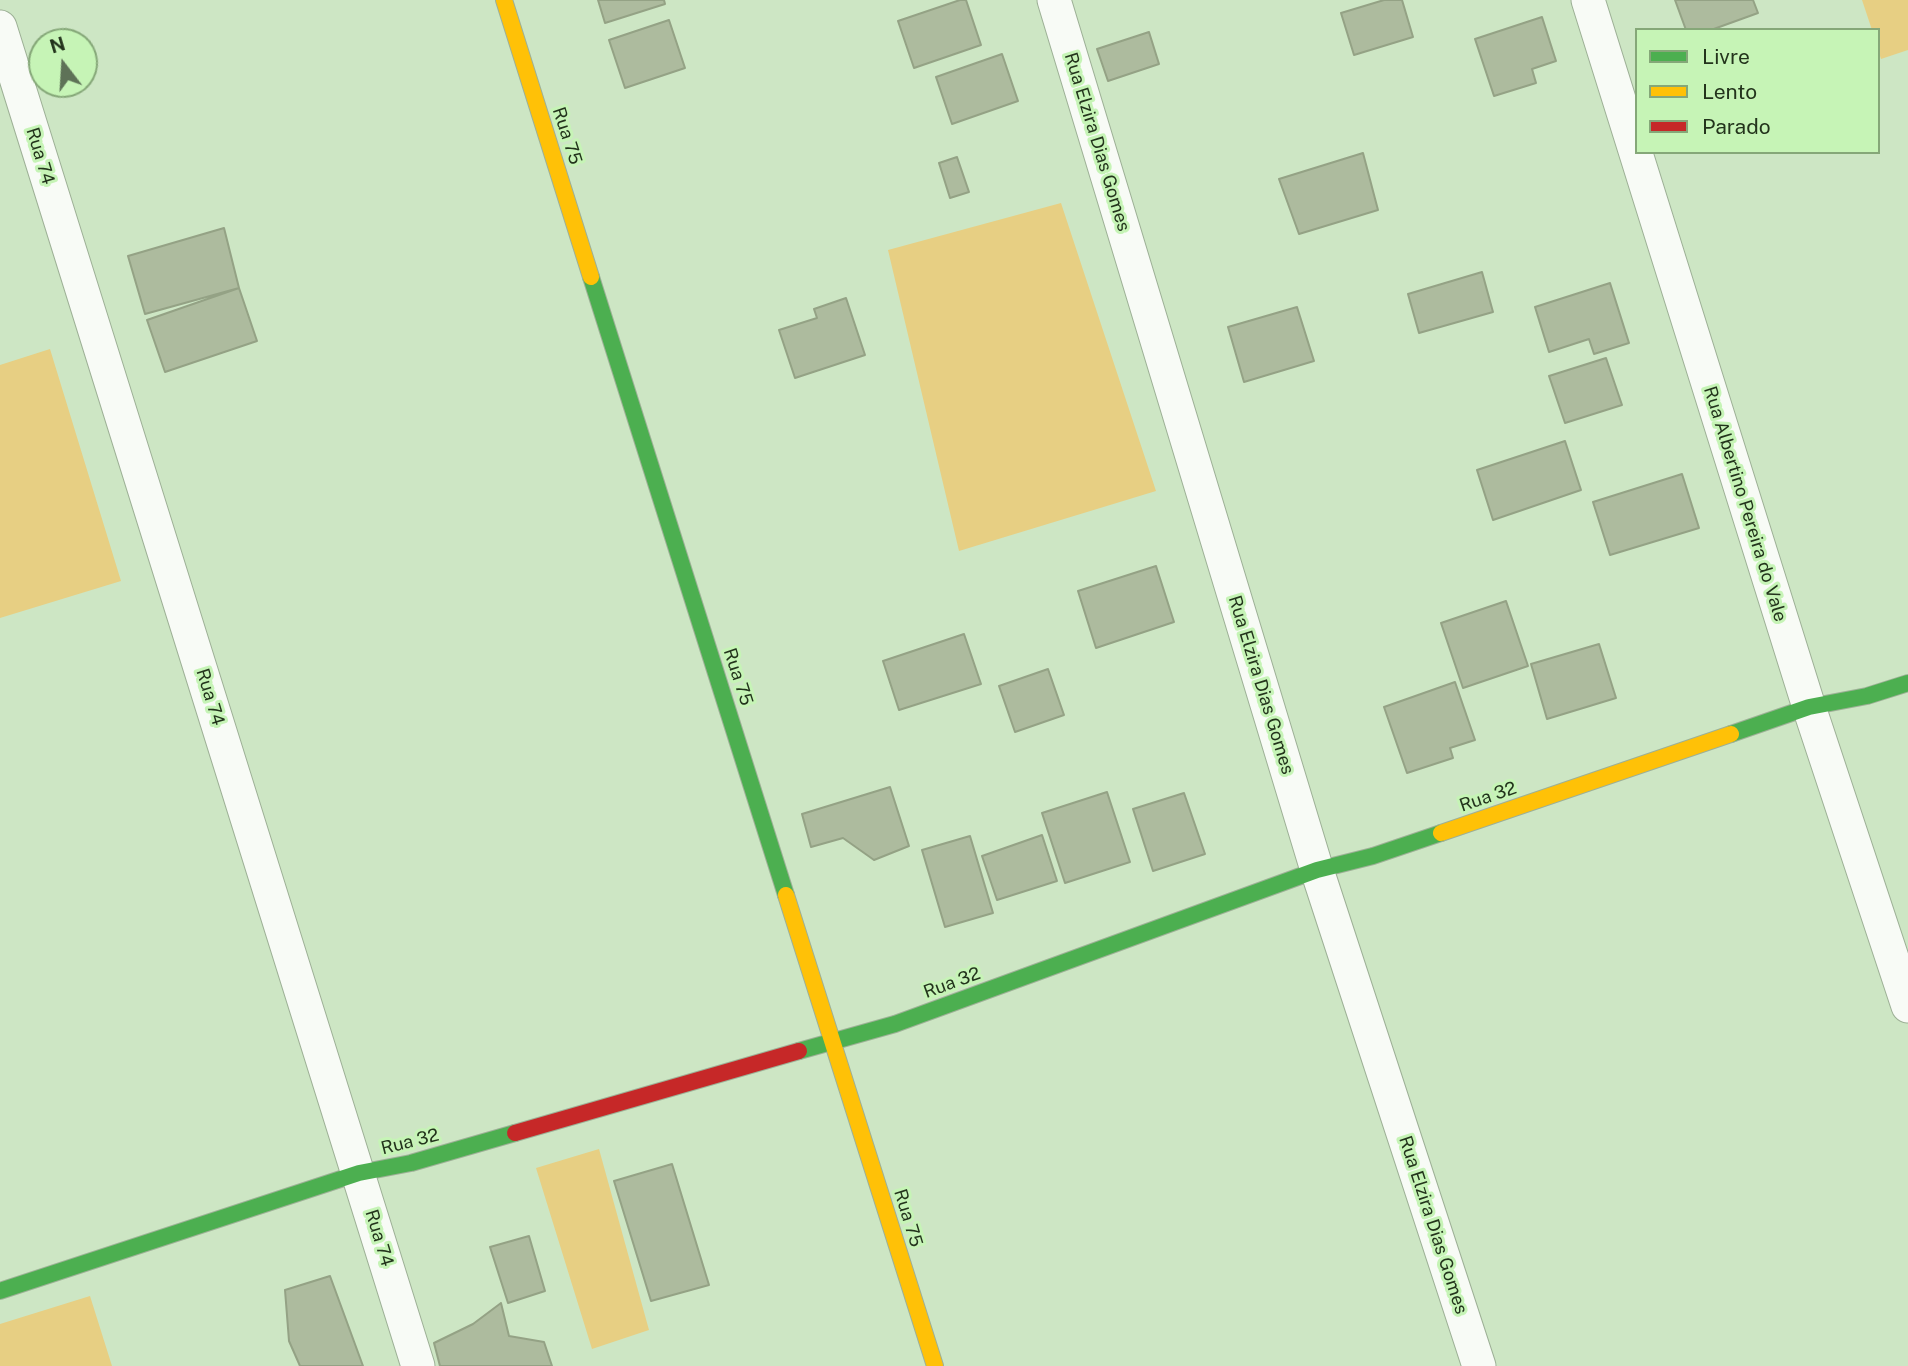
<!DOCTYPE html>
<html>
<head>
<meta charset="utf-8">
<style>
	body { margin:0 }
	#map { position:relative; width:1908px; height:1366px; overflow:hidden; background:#cde6c4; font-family:"Public Sans",sans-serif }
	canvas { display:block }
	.legend { position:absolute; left:1635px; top:28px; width:245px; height:126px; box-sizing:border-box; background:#c6f4b6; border:2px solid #85a778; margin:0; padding:9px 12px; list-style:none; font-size:21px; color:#23341c }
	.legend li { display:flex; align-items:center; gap:14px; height:35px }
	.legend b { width:35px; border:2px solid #85a778 }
	.north { position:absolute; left:28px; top:28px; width:70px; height:70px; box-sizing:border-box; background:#c6f4b6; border:2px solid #85a778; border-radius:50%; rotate:343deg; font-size:19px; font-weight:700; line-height:28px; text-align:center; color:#23341c }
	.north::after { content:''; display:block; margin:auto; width:24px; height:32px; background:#5e7257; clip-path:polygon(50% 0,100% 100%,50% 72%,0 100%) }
</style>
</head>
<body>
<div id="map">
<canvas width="1908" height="1366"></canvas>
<ul class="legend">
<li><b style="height:9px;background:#4caf50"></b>Livre</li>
<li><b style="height:9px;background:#ffc107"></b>Lento</li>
<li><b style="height:9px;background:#c62828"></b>Parado</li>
</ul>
<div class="north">N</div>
</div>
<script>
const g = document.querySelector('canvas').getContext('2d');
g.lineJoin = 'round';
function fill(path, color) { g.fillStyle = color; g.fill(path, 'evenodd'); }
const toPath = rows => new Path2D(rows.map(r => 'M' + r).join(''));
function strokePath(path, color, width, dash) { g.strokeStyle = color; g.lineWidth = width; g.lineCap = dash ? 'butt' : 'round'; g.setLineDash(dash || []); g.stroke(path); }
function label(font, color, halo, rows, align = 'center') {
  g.font = font + ' "Public Sans",sans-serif'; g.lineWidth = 6; g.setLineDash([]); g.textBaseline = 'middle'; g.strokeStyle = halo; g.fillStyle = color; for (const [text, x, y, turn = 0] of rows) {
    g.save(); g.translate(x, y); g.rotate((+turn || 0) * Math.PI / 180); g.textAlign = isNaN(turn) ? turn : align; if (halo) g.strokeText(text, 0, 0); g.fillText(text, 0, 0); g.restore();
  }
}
fill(toPath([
	[1862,0,1908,0,1908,50,1881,59,1878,50,1878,30,1872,30],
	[1061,203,1156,491,959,551,888,250],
	[50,349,121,581,0,618,0,365],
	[599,1149,649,1330,592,1349,536,1168],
	[90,1296,112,1366,0,1366,0,1324]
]), '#e7cf83');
const building = toPath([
	[598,0,664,0,665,4,605,23,598,0],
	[960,0,966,0,981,45,914,68,898,21,960,0],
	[1384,0,1402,0,1413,37,1354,55,1341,13,1384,0],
	[1675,0,1753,0,1758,13,1711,30,1686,30,1675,0],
	[1542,17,1556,61,1532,69,1536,83,1494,96,1475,39,1542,17],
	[669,20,685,68,625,88,609,40,669,20],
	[1149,32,1159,64,1108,81,1097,49,1149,32],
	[1002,54,1018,101,952,124,936,77,1002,54],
	[1363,153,1378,210,1299,234,1279,179,1363,153],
	[957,157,969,192,950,198,939,163,957,157],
	[224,228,239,288,145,314,128,256,224,228],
	[1482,272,1493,312,1419,333,1408,294,1482,272],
	[1610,283,1629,343,1594,354,1589,339,1549,352,1535,307,1610,283],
	[239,288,257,341,165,372,147,320,239,288],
	[846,298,865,355,795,378,779,330,817,318,814,309,846,298],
	[1297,307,1314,361,1244,382,1228,327,1297,307],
	[1606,358,1622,405,1565,423,1549,376,1606,358],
	[1565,441,1581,490,1493,520,1477,470,1565,441],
	[1682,474,1699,528,1610,555,1593,502,1682,474],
	[1156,566,1174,622,1096,648,1078,591,1156,566],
	[1506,601,1528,666,1463,688,1441,623,1506,601],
	[964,634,981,684,899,710,883,661,964,634],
	[1599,644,1616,698,1547,719,1531,664,1599,644],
	[1048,669,1064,715,1015,732,999,686,1048,669],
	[1455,682,1475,740,1450,748,1453,758,1407,773,1384,707,1455,682],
	[890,787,909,846,874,860,843,838,811,847,802,814,890,787],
	[1107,792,1130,862,1065,883,1042,813,1107,792],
	[1184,793,1205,854,1153,871,1133,809,1184,793],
	[1042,835,1057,881,997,900,982,856,1042,835],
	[970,836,993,913,945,927,922,850,970,836],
	[672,1164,709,1285,651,1301,614,1181,672,1164],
	[529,1236,545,1291,508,1303,490,1247,529,1236],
	[330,1276,363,1366,300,1366,289,1341,285,1290,330,1276],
	[501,1303,509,1336,544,1342,552,1366,440,1366,434,1343,473,1324,501,1303]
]);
fill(building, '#adbb9e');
strokePath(building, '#94a285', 2);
const street = toPath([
	[1054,0,1317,870,1479,1366],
	[1588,0,1809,707,1908,1006],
	[0,27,418,1366]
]);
const fast = toPath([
	[591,277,786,895],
	[1731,734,1809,707,1867,696,1908,683],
	[799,1051,895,1024,1317,870,1373,856,1441,833],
	[0,1291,359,1173,411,1163,515,1133]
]);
const slow = toPath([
	[504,0,591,277],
	[1441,833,1731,734],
	[786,895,935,1366]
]);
const jam = toPath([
	[515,1133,799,1051]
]);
strokePath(street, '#9db096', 35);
strokePath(fast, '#9db096', 18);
strokePath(slow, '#9db096', 18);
strokePath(jam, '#9db096', 18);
strokePath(street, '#f8fbf6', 33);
strokePath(fast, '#4caf50', 16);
strokePath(slow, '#ffc107', 16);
strokePath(jam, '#c62828', 16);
label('18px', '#23341c', '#c6f4b6', [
	["Rua 75",567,136,72],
	["Rua Elzira Dias Gomes",1097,142,73],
	["Rua 74",40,156,73],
	["Rua Albertino Pereira do Vale",1745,504,73],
	["Rua 75",738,677,72],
	["Rua Elzira Dias Gomes",1261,685,73],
	["Rua 74",210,697,73],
	["Rua 32",1488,797,-19],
	["Rua 32",952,983,-20],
	["Rua 32",410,1142,-14],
	["Rua 75",908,1218,73],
	["Rua Elzira Dias Gomes",1433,1225,72],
	["Rua 74",379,1238,73]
]);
</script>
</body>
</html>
